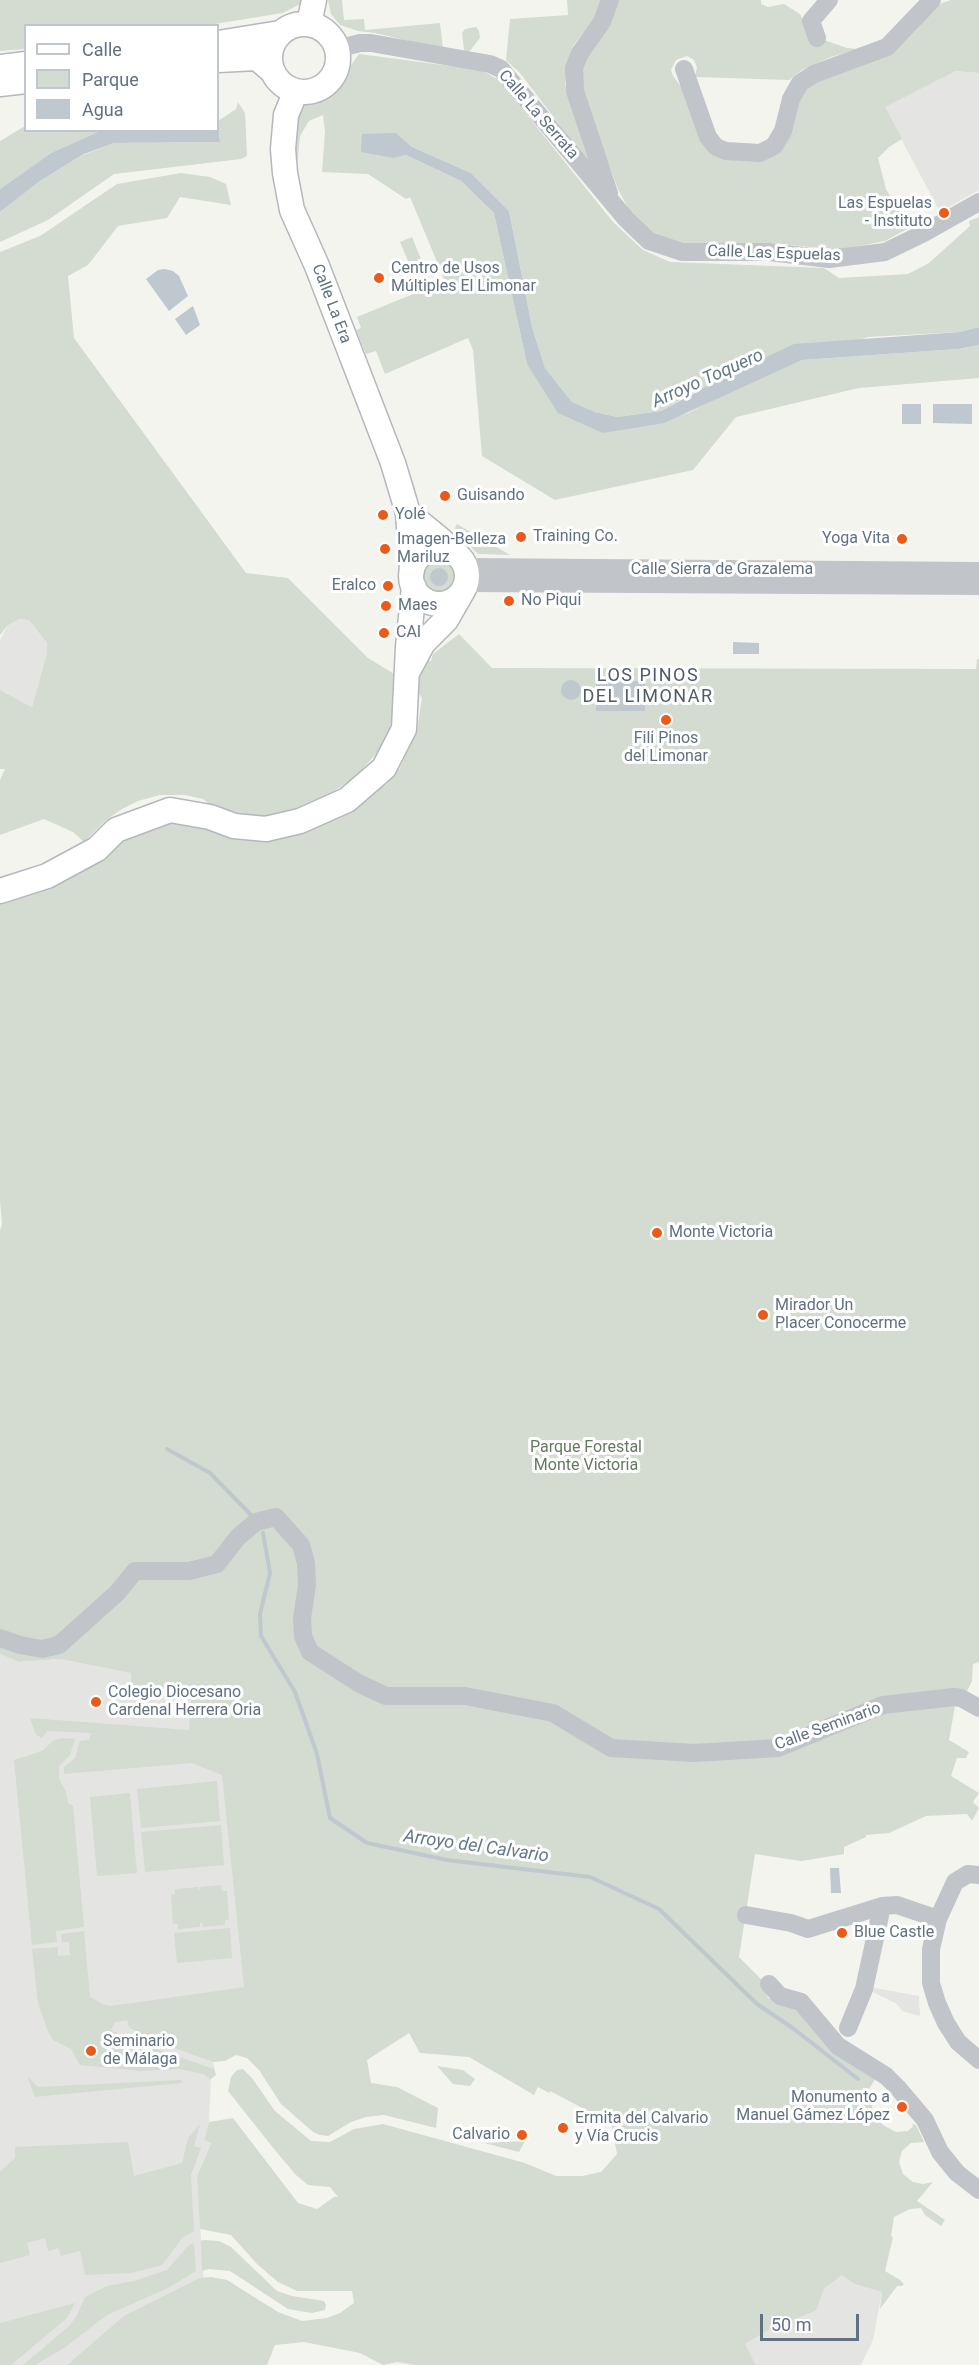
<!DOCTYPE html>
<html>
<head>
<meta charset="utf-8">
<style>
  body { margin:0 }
  #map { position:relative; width:979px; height:2365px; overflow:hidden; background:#f4f4ef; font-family:Roboto,sans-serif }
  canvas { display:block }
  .legend { position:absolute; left:24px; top:24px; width:195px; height:108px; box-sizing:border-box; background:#fff; border:2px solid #c0c6cd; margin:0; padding:8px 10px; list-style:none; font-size:18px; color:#617182 }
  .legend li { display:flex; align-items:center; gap:12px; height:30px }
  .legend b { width:30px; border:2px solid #c0c6cd }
  .scale { position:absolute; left:760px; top:2314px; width:99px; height:27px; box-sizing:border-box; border:3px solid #617182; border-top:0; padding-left:8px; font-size:18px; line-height:21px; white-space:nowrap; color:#617182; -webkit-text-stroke:4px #fff; paint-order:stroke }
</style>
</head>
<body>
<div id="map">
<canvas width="979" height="2365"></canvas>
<ul class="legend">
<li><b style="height:8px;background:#fff"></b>Calle</li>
<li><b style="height:16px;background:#d4dbd0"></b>Parque</li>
<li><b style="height:16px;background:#bfc8ce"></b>Agua</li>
</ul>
<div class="scale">50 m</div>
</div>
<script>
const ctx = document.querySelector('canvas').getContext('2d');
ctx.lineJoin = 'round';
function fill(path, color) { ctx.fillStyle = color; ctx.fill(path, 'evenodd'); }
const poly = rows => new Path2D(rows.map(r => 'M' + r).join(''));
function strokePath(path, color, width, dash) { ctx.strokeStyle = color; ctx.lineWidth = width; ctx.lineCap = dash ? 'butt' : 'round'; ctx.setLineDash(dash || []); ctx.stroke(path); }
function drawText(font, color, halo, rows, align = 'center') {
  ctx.font = font + ' Roboto,sans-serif'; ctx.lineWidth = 6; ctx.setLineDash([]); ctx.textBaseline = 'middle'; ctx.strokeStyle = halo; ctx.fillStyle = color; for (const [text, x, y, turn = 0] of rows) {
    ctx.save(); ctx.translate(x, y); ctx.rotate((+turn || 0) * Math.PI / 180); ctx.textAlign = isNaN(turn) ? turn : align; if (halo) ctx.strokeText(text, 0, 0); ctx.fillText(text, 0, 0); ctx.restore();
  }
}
fill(poly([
  [956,71,979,73,979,190,940,212,884,107],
  [19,619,29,620,47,643,47,653,32,707,0,690,0,640,7,626],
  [0,1654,19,1662,60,1659,132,1673,131,1685,192,1689,220,1750,245,1987,126,2004,151,2040,213,2062,216,2075,211,2079,209,2122,204,2140,211,2142,197,2176,204,2284,85,2351,67,2365,0,2365],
  [870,1987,919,1996,920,2016,902,2011,897,2004,869,1990],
  [842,2275,854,2284,882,2292,873,2340,861,2365,756,2365,745,2344,772,2328,816,2311,824,2289]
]), '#e4e5e3');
fill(poly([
  [0,0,302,0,302,3,283,13,208,25,26,26,25,49,0,51],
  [328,0,342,0,344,20,364,19,365,30,440,23,443,49,375,33,358,31,340,25,331,14],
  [567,0,602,0,598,14,573,46,567,65,565,85,591,166,520,73,506,60,510,19,568,15],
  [618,0,761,0,761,4,768,7,784,4,800,14,810,35,847,48,857,49,831,57,802,70,789,80,695,77,697,67,694,60,687,56,676,60,671,70,673,76,683,89,698,133,762,160,804,89,942,3,951,0,979,0,979,73,956,71,885,107,902,139,889,147,878,158,886,189,909,228,885,241,839,250,771,243,687,245,663,240,644,227,631,214,618,189,585,101,580,76,586,55],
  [476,27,479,31,480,38,469,52,466,52,464,50,462,33,465,29],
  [359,54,481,70,499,80,613,222,643,250,670,262,824,268,839,278,908,274,929,263,970,226,969,221,979,217,979,327,960,332,868,337,694,392,661,411,617,417,595,412,572,402,545,368,532,327,509,211,471,173,412,147,396,133,394,158,406,155,461,181,494,213,527,364,603,433,688,413,737,388,802,360,958,349,979,345,979,378,859,388,736,417,693,470,555,500,482,456,473,350,468,338,385,374,376,351,366,354,356,330,361,328,357,317,445,281,410,197,406,199,368,174,322,172,325,132,323,115,309,121,300,136,296,175,296,119,301,105,331,93],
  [238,102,245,113,247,156,241,159,114,174,48,220,0,242,0,212,40,181,83,155,114,143,220,142,218,121,236,109],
  [25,126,26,130,100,131,51,153,0,189,0,141],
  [181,173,210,177,226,184,231,205,180,197,167,218,118,226,88,265,68,276,74,338,246,573,288,578,368,658,396,675,395,702,390,728,383,746,356,776,333,792,286,813,266,818,249,817,230,813,212,806,203,799,185,795,160,795,138,801,122,809,106,820,84,842,73,832,44,819,0,835,0,780,5,769,0,769,0,690,32,707,47,653,47,643,29,620,19,619,7,626,0,635,0,252,40,236,117,184],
  [412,237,423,264,411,268,400,242],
  [457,524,510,555,478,554,454,530],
  [435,558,446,560,451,563,457,574,456,585,447,594,441,596,429,594,421,585,422,568,430,560],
  [459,634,492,668,976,669,977,659,979,659,979,1662,973,1664,972,1681,965,1695,956,1700,949,1740,969,1752,966,1758,957,1758,951,1776,979,1793,973,1802,979,1808,972,1821,967,1814,926,1816,889,1833,866,1835,866,1837,844,1847,844,1854,801,1861,755,1854,739,1957,762,1980,768,1998,795,2005,877,2076,865,2096,873,2103,871,2111,883,2125,896,2132,908,2131,913,2126,912,2124,916,2125,924,2142,911,2143,902,2151,899,2162,903,2174,913,2182,923,2184,933,2182,917,2201,945,2220,941,2226,925,2215,921,2208,910,2209,894,2217,891,2236,893,2237,885,2271,900,2280,904,2284,902,2286,897,2286,880,2309,882,2292,854,2284,842,2275,824,2289,816,2311,772,2328,745,2344,756,2365,415,2365,397,2362,383,2365,360,2353,304,2342,275,2345,267,2365,67,2365,124,2316,200,2278,211,2277,227,2280,278,2312,302,2321,327,2318,340,2313,354,2303,352,2291,297,2291,278,2282,258,2265,231,2235,200,2229,197,2176,211,2143,204,2140,209,2122,233,2118,298,2203,317,2209,334,2197,338,2197,330,2187,308,2185,296,2175,274,2149,228,2091,231,2077,237,2070,243,2069,252,2078,275,2111,311,2141,330,2142,354,2129,383,2124,525,2163,556,2176,582,2176,601,2172,617,2154,611,2123,550,2091,549,2093,538,2087,534,2095,469,2057,420,2053,409,2033,367,2060,371,2083,397,2087,438,2108,436,2128,384,2115,366,2117,351,2122,328,2136,320,2135,313,2132,281,2104,259,2070,247,2058,236,2055,225,2061,213,2062,151,2040,129,2027,127,2020,115,2022,111,2030,125,2038,214,2069,216,2075,211,2079,203,2074,179,2069,140,2071,80,2065,71,2049,53,2040,47,2029,38,2003,32,1949,58,1947,58,1956,70,1955,69,1942,62,1942,61,1934,84,1931,90,1997,103,2004,110,2006,244,1987,222,1775,192,1763,64,1774,64,1767,75,1758,80,1741,89,1740,91,1733,47,1731,42,1738,36,1735,30,1718,189,1730,192,1689,131,1685,131,1673,60,1659,19,1662,0,1654,0,1231,2,1224,0,1201,0,902,64,881,140,829,174,821,260,840,296,835,346,810,387,784,400,768,417,730,422,698,418,693,420,666,424,660,431,661,433,654],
  [62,1738,75,1739,70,1755,59,1766,59,1778,66,1792,68,1803,73,1806,84,1927,56,1931,57,1942,32,1945,14,1760,42,1751,54,1740],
  [217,1781,220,1821,141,1828,137,1789],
  [130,1793,137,1873,97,1876,90,1797],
  [221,1825,224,1865,145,1872,141,1832],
  [221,1885,222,1891,227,1891,229,1920,225,1920,225,1925,203,1927,202,1922,200,1923,200,1927,178,1929,178,1924,173,1924,171,1895,175,1894,175,1889,198,1887,199,1892,200,1887],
  [230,1928,232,1958,177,1963,174,1933],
  [437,2066,463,2070,475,2079,470,2086,453,2084],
  [27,2076,38,2087,181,2080,182,2083,35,2097],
  [200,2124,194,2146,201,2148,191,2175,194,2231,183,2237,162,2265,131,2273,85,2275,80,2251,61,2256,58,2248,48,2251,45,2238,27,2243,30,2255,0,2263,0,2172,15,2158,15,2147,128,2142,134,2176,182,2163,188,2138],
  [525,2141,519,2152,484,2143],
  [204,2240,219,2241,231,2247,277,2291,292,2296,324,2301,326,2305,325,2310,312,2313,288,2309,230,2271,209,2269,202,2271,201,2241],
  [194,2243,196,2271,170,2287,107,2315,64,2348,35,2365,23,2365,68,2327,76,2317,85,2297,107,2286,134,2281,167,2270,189,2245],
  [75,2303,67,2318,11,2365,0,2365,0,2323]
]), '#d4dbd0');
fill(poly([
  [218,125,220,142,114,143,84,154,40,181,0,212,0,189,51,153,100,131,218,130],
  [396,133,412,147,471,173,509,211,532,327,545,368,572,402,595,412,617,417,661,411,734,372,794,344,960,332,979,327,979,345,958,349,802,360,664,423,603,433,558,413,527,364,494,213,461,181,406,155,394,158,361,152,362,134],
  [165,269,173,271,179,276,188,296,169,311,146,279,158,270],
  [193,306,200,325,186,335,175,319],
  [902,404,921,404,921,424,902,424],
  [933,404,972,404,972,424,933,423],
  '430 577a9 9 0 1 1 18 0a9 9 0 1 1-18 0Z',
  [733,642,759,643,759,654,733,654],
  '561 690a10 10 0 1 1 20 0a10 10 0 1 1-20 0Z',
  [596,681,645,681,645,711,596,711],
  [830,1868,839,1868,841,1893,831,1893]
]), '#bfc8ce');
strokePath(poly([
  [167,1449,210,1473,253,1517],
  [263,1533,270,1573,260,1614,261,1636,295,1692,317,1754,330,1818,367,1843,447,1860,590,1877,659,1909,757,2004,794,2029,858,2079]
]), '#bfc8ce', 4);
const major = poly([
  '270 58a34 34 0 1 1 68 0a34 34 0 1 1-68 0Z',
  [309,24,314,0],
  [218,43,280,33],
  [218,60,257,58,272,71],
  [0,67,26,64],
  [0,84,26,81],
  [296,91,286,115,283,149,285,173,292,210,317,266,393,463,408,513,412,571],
  [408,513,441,540,453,552],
  '411 576a28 28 0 1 1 56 0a28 28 0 1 1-56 0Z',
  [409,669,423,643,446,620,462,592],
  [0,891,47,876,97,849,116,830,170,810,210,817,234,826,266,829,300,821,347,800,384,768,404,729,408,647,414,587]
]);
strokePath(major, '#b4b8bc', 27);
strokePath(poly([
  [817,38,811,21,829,0],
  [337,49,360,43,371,43,490,64,501,69,626,219,649,241,682,252,769,252,829,259,885,252,924,233,979,202],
  [684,69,708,137,716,147,726,151,760,153,774,146,783,131,791,99,800,83,814,74,887,47,932,0],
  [609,193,575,91,574,68,580,53,602,22,610,0],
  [465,567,979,571],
  [466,583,979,586],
  [0,1638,20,1645,42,1649,59,1645,117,1593,135,1571,189,1571,217,1564,238,1537,256,1522,276,1517,301,1545,306,1563,307,1585,302,1618,303,1636,310,1652,360,1684,386,1696,465,1696,553,1713,611,1748,694,1753,778,1748,883,1705,954,1697,961,1698,979,1708],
  [979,1875,968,1874,955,1882,938,1919,931,1949,931,1983,937,2003,946,2023,958,2042,979,2060],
  [746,1915,791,1923,808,1929,882,1906,897,1905,938,1919],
  [769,1984,780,1996,801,2002,838,2046,886,2076,898,2088,925,2120,940,2152,957,2173,979,2190],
  [848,2028,864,1989,882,1906]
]), '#c1c4c8', 18);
strokePath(major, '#fff', 24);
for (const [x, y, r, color] of [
  [944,213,6,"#eb5a19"],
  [379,278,6,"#eb5a19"],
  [445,496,6,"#eb5a19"],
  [383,515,6,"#eb5a19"],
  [521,537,6,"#eb5a19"],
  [902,539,6,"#eb5a19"],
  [385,549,6,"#eb5a19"],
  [388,586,6,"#eb5a19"],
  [509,601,6,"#eb5a19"],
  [386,606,6,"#eb5a19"],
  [384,633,6,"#eb5a19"],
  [666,720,6,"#eb5a19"],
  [657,1233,6,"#eb5a19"],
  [763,1315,6,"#eb5a19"],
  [96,1702,6,"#eb5a19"],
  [842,1933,6,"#eb5a19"],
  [91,2051,6,"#eb5a19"],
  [902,2107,6,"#eb5a19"],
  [563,2128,6,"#eb5a19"],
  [522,2135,6,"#eb5a19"]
]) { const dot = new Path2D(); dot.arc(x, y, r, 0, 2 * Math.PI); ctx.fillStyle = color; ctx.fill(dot); strokePath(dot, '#fff', 2); }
drawText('16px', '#617182', '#fff', [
  ["Calle La Serrata",538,115,49],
  ["Calle Las Espuelas",774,254,2],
  ["Calle La Era",331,304,69],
  ["Calle Sierra de Grazalema",722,570],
  ["Calle Seminario",828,1727,-20]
]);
drawText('16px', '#617182', '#fff', [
  ["Las Espuelas",932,204,"right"],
  ["- Instituto",932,222,"right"],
  ["Centro de Usos",391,269],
  ["Múltiples El Limonar",391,287],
  ["Guisando",457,496],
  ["Yolé",395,515],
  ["Training Co.",533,537],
  ["Yoga Vita",890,539,"right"],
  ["Imagen-Belleza",397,540],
  ["Mariluz",397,558],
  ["Eralco",376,586,"right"],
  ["No Piqui",521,601],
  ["Maes",398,606],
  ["CAI",396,633],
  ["Fili Pinos",666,739,"center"],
  ["del Limonar",666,757,"center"],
  ["Monte Victoria",669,1233],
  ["Mirador Un",775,1306],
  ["Placer Conocerme",775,1324],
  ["Colegio Diocesano",108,1693],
  ["Cardenal Herrera Oria",108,1711],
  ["Blue Castle",854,1933],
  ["Seminario",103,2042],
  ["de Málaga",103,2060],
  ["Monumento a",890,2098,"right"],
  ["Manuel Gámez López",890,2116,"right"],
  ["Ermita del Calvario",575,2119],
  ["y Vía Crucis",575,2137],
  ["Calvario",510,2135,"right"]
], 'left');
drawText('16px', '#637960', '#fff', [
  ["Parque Forestal",586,1448],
  ["Monte Victoria",586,1466]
]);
drawText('italic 18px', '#627a87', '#fff', [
  ["Arroyo Toquero",708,379,-24],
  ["Arroyo del Calvario",476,1847,8]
]);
ctx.letterSpacing = '1.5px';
drawText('18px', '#505b67', '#fff', [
  ["LOS PINOS",648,676],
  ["DEL LIMONAR",648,697]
]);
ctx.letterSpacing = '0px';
</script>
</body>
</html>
